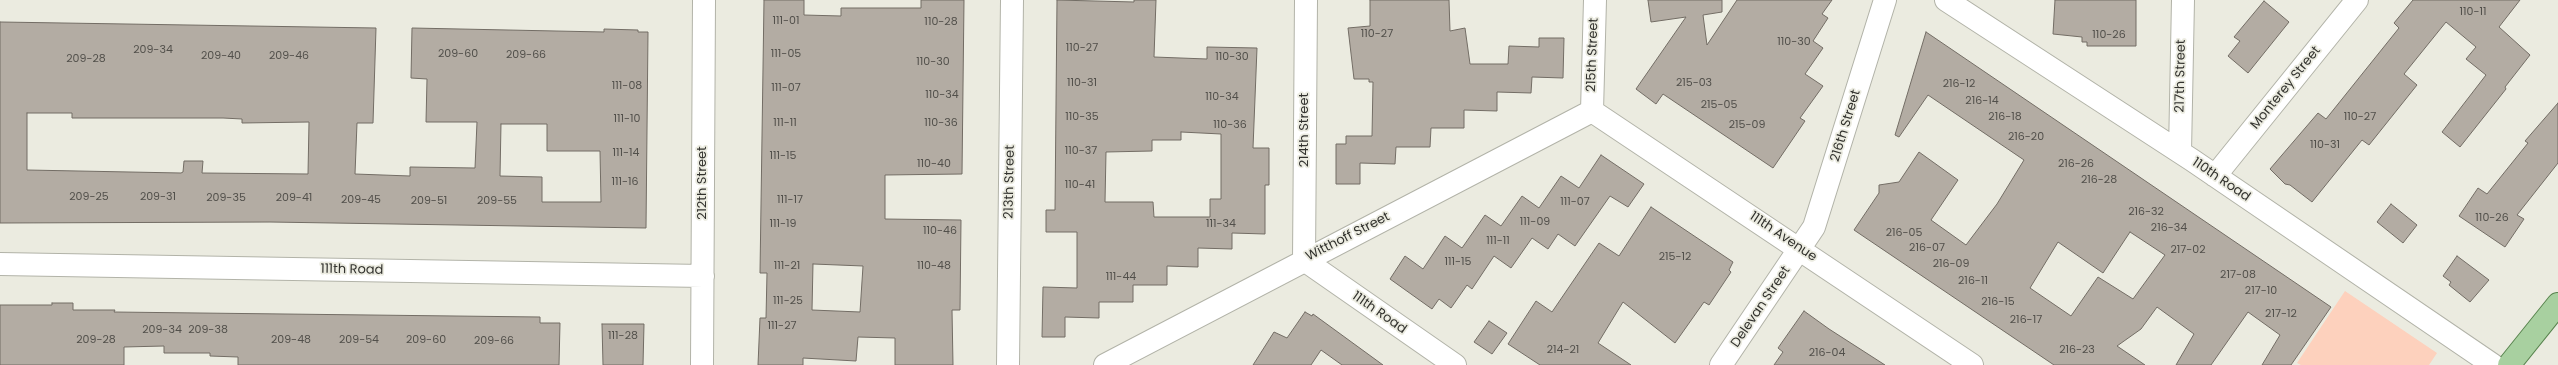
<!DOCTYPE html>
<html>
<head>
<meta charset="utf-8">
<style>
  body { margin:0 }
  canvas { display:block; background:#ebebe0 }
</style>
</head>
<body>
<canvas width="2558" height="365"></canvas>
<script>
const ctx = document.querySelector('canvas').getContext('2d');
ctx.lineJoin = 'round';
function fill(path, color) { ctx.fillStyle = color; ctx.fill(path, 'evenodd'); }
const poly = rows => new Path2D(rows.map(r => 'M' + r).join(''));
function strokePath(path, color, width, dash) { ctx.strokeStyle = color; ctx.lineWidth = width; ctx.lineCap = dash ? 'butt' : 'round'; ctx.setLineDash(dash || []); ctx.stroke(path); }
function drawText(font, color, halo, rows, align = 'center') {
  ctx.font = font + ' Poppins,sans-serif'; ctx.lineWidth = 3.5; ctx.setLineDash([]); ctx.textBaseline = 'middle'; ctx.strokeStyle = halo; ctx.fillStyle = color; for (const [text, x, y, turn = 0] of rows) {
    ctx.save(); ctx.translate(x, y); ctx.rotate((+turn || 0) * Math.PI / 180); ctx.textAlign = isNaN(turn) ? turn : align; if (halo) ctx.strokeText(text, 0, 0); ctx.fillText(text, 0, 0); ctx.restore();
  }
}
fill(poly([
  [2345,291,2437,353,2429,365,2301,365,2297,363]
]), '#fdd1bd');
const building = poly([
  [764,0,804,0,804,15,841,16,841,8,921,8,921,0,964,0,962,174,885,175,885,219,961,220,960,310,952,310,953,365,895,365,895,338,858,337,856,361,803,358,803,365,758,365,760,318,766,318,767,273,760,273,764,0],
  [813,264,863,266,860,312,812,310,813,264],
  [1057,0,1134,2,1134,0,1156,0,1154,57,1207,59,1207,47,1257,48,1253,148,1269,148,1269,185,1265,185,1265,234,1232,233,1232,249,1198,248,1198,267,1167,266,1167,285,1133,285,1133,302,1099,302,1099,318,1065,317,1065,337,1042,337,1043,287,1077,288,1077,232,1046,232,1046,210,1055,210,1057,0],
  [1181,132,1221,134,1221,199,1210,199,1210,217,1154,217,1153,202,1105,202,1106,152,1152,151,1152,140,1181,140,1181,132],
  [1370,0,1449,0,1450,31,1465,28,1470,64,1508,64,1509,46,1539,47,1539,38,1564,38,1563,78,1532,77,1531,93,1497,92,1497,111,1464,110,1464,128,1431,128,1430,147,1396,147,1395,164,1360,163,1360,184,1336,184,1336,144,1346,144,1346,136,1372,136,1373,82,1369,82,1369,79,1354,79,1348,28,1370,26,1370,0],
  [1648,0,1722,0,1722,12,1703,15,1707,45,1737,0,1832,0,1822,14,1828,18,1813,41,1823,48,1805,74,1823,86,1800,118,1805,121,1773,168,1663,94,1656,104,1636,89,1686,17,1651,22,1648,0],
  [2055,0,2136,0,2136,46,2087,46,2087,42,2082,42,2082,37,2053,34,2055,0],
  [2413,0,2520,0,2499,27,2530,55,2505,87,2506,89,2460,147,2442,132,2486,75,2466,59,2476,47,2446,22,2404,74,2417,85,2369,145,2362,140,2312,202,2290,185,2285,184,2270,169,2318,113,2326,119,2399,28,2394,23,2413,0],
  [2264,1,2289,22,2248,73,2228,56,2240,41,2234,37,2264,1],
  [0,22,376,28,373,123,357,123,355,174,410,176,410,167,475,168,477,122,426,122,427,79,411,78,412,28,604,32,604,29,638,30,638,32,648,32,646,228,270,222,0,223,0,22],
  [27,113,72,113,72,118,223,118,242,119,242,123,309,122,308,174,202,173,203,161,184,161,183,172,181,173,27,170,27,113],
  [501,124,547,124,547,151,600,151,601,202,542,202,542,177,500,176,501,124],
  [1926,32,2331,307,2291,365,2262,365,2280,335,2248,312,2211,365,2176,365,2194,334,2157,307,2141,329,2117,346,2145,365,2054,365,1854,230,1879,193,1879,185,1899,182,1919,152,1958,180,1931,220,1966,245,1997,204,2024,160,1928,95,1899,137,1895,135,1926,32],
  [2130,232,2165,255,2133,299,2098,277,2071,316,2030,288,2058,242,2103,273,2130,232],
  [2558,103,2558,163,2517,215,2524,219,2505,247,2459,216,2478,188,2487,194,2528,143,2525,141,2558,103],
  [1601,155,1644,184,1628,207,1610,196,1575,246,1558,234,1548,249,1532,238,1511,268,1494,256,1472,289,1467,285,1451,308,1439,299,1432,309,1390,279,1405,256,1423,269,1445,236,1462,248,1485,215,1501,226,1522,196,1539,208,1561,176,1579,188,1601,155],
  [2391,204,2417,225,2403,243,2377,222,2391,204],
  [1651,207,1733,262,1729,270,1731,272,1709,305,1704,302,1675,343,1623,302,1598,343,1631,365,1540,365,1508,344,1536,301,1552,312,1599,243,1619,256,1651,207],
  [2457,256,2489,280,2470,302,2449,285,2451,282,2443,276,2457,256],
  [52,303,73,303,73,310,115,310,114,312,540,317,540,323,560,323,559,365,238,365,238,357,210,356,210,353,164,353,164,346,124,347,124,365,0,365,0,305,52,305,52,303],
  [1804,311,1829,329,1885,365,1774,365,1783,352,1778,348,1804,311],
  [1305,312,1312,316,1313,314,1383,365,1342,365,1321,350,1311,365,1253,365,1274,332,1287,338,1305,312],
  [1489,321,1507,333,1492,354,1474,342,1489,321],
  [602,324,644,324,643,365,603,365,602,324]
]);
fill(building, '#b3aca3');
strokePath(building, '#736d65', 1);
const minor = poly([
  [1306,0,1304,260,1455,365],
  [1946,0,2192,160,2493,365],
  [1592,111,1972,365],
  [1592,111,1595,0],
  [2180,152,2183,0],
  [2215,176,2357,0],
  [0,264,703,276],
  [702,365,704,0],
  [1008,365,1012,0],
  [1105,365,1592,111],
  [1721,365,1814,227,1885,0]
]);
const major = poly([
  [2509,365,2558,304]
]);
strokePath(minor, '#b2b3a8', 24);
strokePath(major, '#59844f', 24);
strokePath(minor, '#fff', 22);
strokePath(major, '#a8d0a0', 22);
drawText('11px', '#52504b', null, [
  ["110-11",2473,12],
  ["111-01",786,21],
  ["110-28",941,22],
  ["110-27",1377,34],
  ["110-26",2109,35],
  ["110-30",1794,42],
  ["110-27",1082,48],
  ["209-34",153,50],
  ["209-60",458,54],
  ["111-05",786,54],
  ["209-66",526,55],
  ["209-40",221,56],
  ["209-46",289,56],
  ["110-30",1232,57],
  ["209-28",86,59],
  ["110-30",933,62],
  ["110-31",1082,83],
  ["215-03",1694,83],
  ["216-12",1959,84],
  ["111-08",627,86],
  ["111-07",786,88],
  ["110-34",942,95],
  ["110-34",1222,97],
  ["216-14",1982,101],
  ["215-05",1719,105],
  ["110-35",1082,117],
  ["216-18",2005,117],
  ["110-27",2360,117],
  ["111-10",627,119],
  ["111-11",785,123],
  ["110-36",941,123],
  ["110-36",1230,125],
  ["215-09",1747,125],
  ["216-20",2026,137],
  ["110-31",2325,145],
  ["110-37",1081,151],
  ["111-14",626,153],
  ["111-15",783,156],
  ["110-40",934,164],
  ["216-26",2076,164],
  ["216-28",2099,180],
  ["111-16",625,182],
  ["110-41",1080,185],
  ["209-25",89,197],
  ["209-31",158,197],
  ["209-35",226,198],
  ["209-41",294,198],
  ["209-45",361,200],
  ["111-17",790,200],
  ["209-51",429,201],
  ["209-55",497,201],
  ["111-07",1575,202],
  ["216-32",2146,212],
  ["110-26",2492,218],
  ["111-09",1535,222],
  ["111-19",783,224],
  ["111-34",1221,224],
  ["216-34",2169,228],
  ["110-46",940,231],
  ["216-05",1904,233],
  ["111-11",1498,241],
  ["216-07",1927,248],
  ["217-02",2188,250],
  ["215-12",1675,257],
  ["111-15",1458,262],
  ["216-09",1951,264],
  ["111-21",787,266],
  ["110-48",934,266],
  ["217-08",2238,275],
  ["111-44",1121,277],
  ["216-11",1973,281],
  ["217-10",2261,291],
  ["111-25",788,301],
  ["216-15",1998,302],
  ["217-12",2281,314],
  ["216-17",2026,320],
  ["111-27",782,326],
  ["209-34",162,330],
  ["209-38",208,330],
  ["111-28",623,336],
  ["209-28",96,340],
  ["209-48",291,340],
  ["209-54",359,340],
  ["209-60",426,340],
  ["209-66",494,341],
  ["214-21",1563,350],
  ["216-23",2077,350],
  ["216-04",1827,353]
]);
drawText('13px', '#32322e', '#ebebe0', [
  ["215th Street",1593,55,-88],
  ["217th Street",2181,76,-89],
  ["Monterey Street",2286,88,-51],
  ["216th Street",1846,126,-73],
  ["214th Street",1305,130,-90],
  ["110th Road",2221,180,34],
  ["213th Street",1010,182,-89],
  ["212th Street",703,183,-90],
  ["Witthoff Street",1348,237,-27],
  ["111th Avenue",1783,237,34],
  ["111th Road",352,270,1],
  ["Delevan Street",1761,307,-56],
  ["111th Road",1379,313,35]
]);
</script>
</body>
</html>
